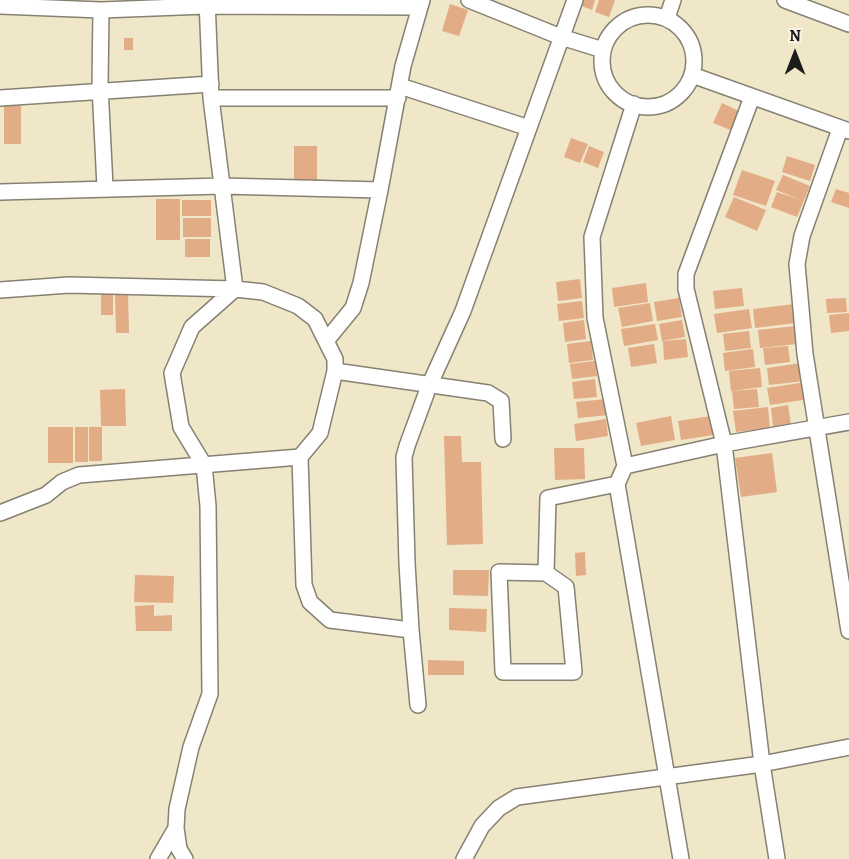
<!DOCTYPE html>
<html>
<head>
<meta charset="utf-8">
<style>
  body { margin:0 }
  #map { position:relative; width:849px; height:859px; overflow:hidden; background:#f0e6c8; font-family:Alegreya,serif }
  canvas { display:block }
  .north { position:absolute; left:765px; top:24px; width:60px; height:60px; -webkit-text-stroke:4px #fcf5e5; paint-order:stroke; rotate:0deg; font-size:16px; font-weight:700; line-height:24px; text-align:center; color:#1c1c1c }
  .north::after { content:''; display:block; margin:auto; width:21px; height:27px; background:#1c1c1c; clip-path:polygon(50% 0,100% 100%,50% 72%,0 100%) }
</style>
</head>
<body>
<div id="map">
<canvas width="849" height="859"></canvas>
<div class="north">N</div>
</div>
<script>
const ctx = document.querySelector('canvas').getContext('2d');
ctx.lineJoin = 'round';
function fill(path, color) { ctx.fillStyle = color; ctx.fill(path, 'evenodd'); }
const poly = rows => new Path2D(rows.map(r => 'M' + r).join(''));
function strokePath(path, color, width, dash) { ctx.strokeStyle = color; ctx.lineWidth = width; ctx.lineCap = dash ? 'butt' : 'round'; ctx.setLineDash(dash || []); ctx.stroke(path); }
fill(poly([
  [578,0,595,0,592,10,576,4],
  [599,0,615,0,609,17,595,12],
  [450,4,468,10,459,36,442,31],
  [124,38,133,38,133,50,124,50],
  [722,103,741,112,733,131,713,123],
  [4,106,21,106,21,144,4,144],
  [571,138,588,144,580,163,564,157],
  [294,146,317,146,317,181,294,181],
  [589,146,604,152,598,168,583,162],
  [787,156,815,165,810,181,782,172],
  [742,170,775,181,766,206,733,195],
  [783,175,810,186,797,217,771,207,777,192,801,200,776,190],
  [836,189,849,193,849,208,831,202],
  [734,197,766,210,757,231,725,217],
  [156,199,180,199,180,240,156,240],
  [182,200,211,200,211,216,182,216],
  [183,218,211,218,211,237,183,237],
  [185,239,210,239,210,257,185,257],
  [580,279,582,298,558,301,556,282],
  [646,283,648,302,614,307,612,288],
  [742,288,744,306,715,309,713,291],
  [101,292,113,292,113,315,101,315],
  [115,293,128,293,129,333,116,333],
  [679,298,682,317,657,321,654,302],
  [846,298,847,312,827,313,826,299],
  [582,301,584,318,559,321,557,304],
  [650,303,653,321,622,327,618,308],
  [795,304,796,323,755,328,753,309],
  [749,309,752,328,717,333,714,314],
  [849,313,849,331,831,333,829,315],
  [584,320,586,339,565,342,563,323],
  [682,320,685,337,662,341,659,324],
  [655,324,658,340,624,346,621,329],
  [796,326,797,344,760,348,758,330],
  [749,331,751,348,725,351,723,334],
  [686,339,688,357,664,360,663,341],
  [591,341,593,360,569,363,567,344],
  [654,344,657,363,631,367,628,348],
  [788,346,790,362,765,365,763,348],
  [753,349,755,367,725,371,723,353],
  [595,361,597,376,572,379,570,364],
  [801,363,804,381,769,385,767,368],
  [760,368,762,387,731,391,729,371],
  [595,379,597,397,574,399,572,382],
  [806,382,809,399,770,405,767,388],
  [125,389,126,426,101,426,100,390],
  [757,389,759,407,734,409,732,391],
  [607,399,609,415,578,418,576,402],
  [788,405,791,425,773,427,771,408],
  [768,407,770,428,736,432,733,411],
  [671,416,675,440,641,446,636,423],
  [711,416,713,435,681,440,678,421],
  [606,419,608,436,576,441,574,424],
  [48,427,73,427,73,463,48,463],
  [75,427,88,427,88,462,75,462],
  [89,427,102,427,102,461,89,461],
  [444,436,461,436,462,462,481,462,483,544,447,545],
  [554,448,584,448,585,479,555,480],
  [772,453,777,492,741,497,735,458],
  [585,552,586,575,576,576,575,553],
  [453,570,489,570,488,596,453,595],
  [135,575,174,576,173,603,134,602],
  [154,605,154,616,172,615,172,631,136,631,135,606],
  [449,608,487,609,486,632,449,630],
  [428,660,464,661,464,675,428,675]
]), '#e2ac86');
const minor = poly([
  [207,0,211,98,235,289,263,292,298,306,315,319,335,359,335,371,320,433,300,457,304,585,310,602,330,620,411,630,418,705],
  [469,0,561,37,603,50],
  [785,0,849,24],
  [0,6,101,10,206,6,420,7],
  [101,10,100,86,105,187],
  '602 61a46 46 0 1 1 92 0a46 46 0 1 1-92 0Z',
  [667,18,673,0],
  [692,75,849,131],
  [400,86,529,128],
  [752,97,686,274,686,289,724,444,762,764,777,859],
  [0,98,211,84],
  [211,98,398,98],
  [634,104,592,237,595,318,625,466,617,484,681,859],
  [840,129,802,236,797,264,805,354,849,631],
  [0,192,222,186,380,190,403,66,422,0],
  [0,290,69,285,235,289],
  [326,341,353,308,361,283,380,190],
  [335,371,488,393,501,401,503,439],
  [625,466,724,444,849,422],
  [0,513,46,495,62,482,79,475,300,457],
  [546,573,499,572,503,672,574,672,566,587,546,573,548,498,617,484],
  [411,630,407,563,404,457,407,446,429,386,463,311,575,0],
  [158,859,176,828],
  [185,859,179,849,176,828,177,809,191,747,210,694,208,506,204,465,181,427,172,373,192,327,235,289],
  [464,859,482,826,499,808,517,797,762,764,849,747]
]);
strokePath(minor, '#868172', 18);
strokePath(minor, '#fff', 15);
</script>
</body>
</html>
